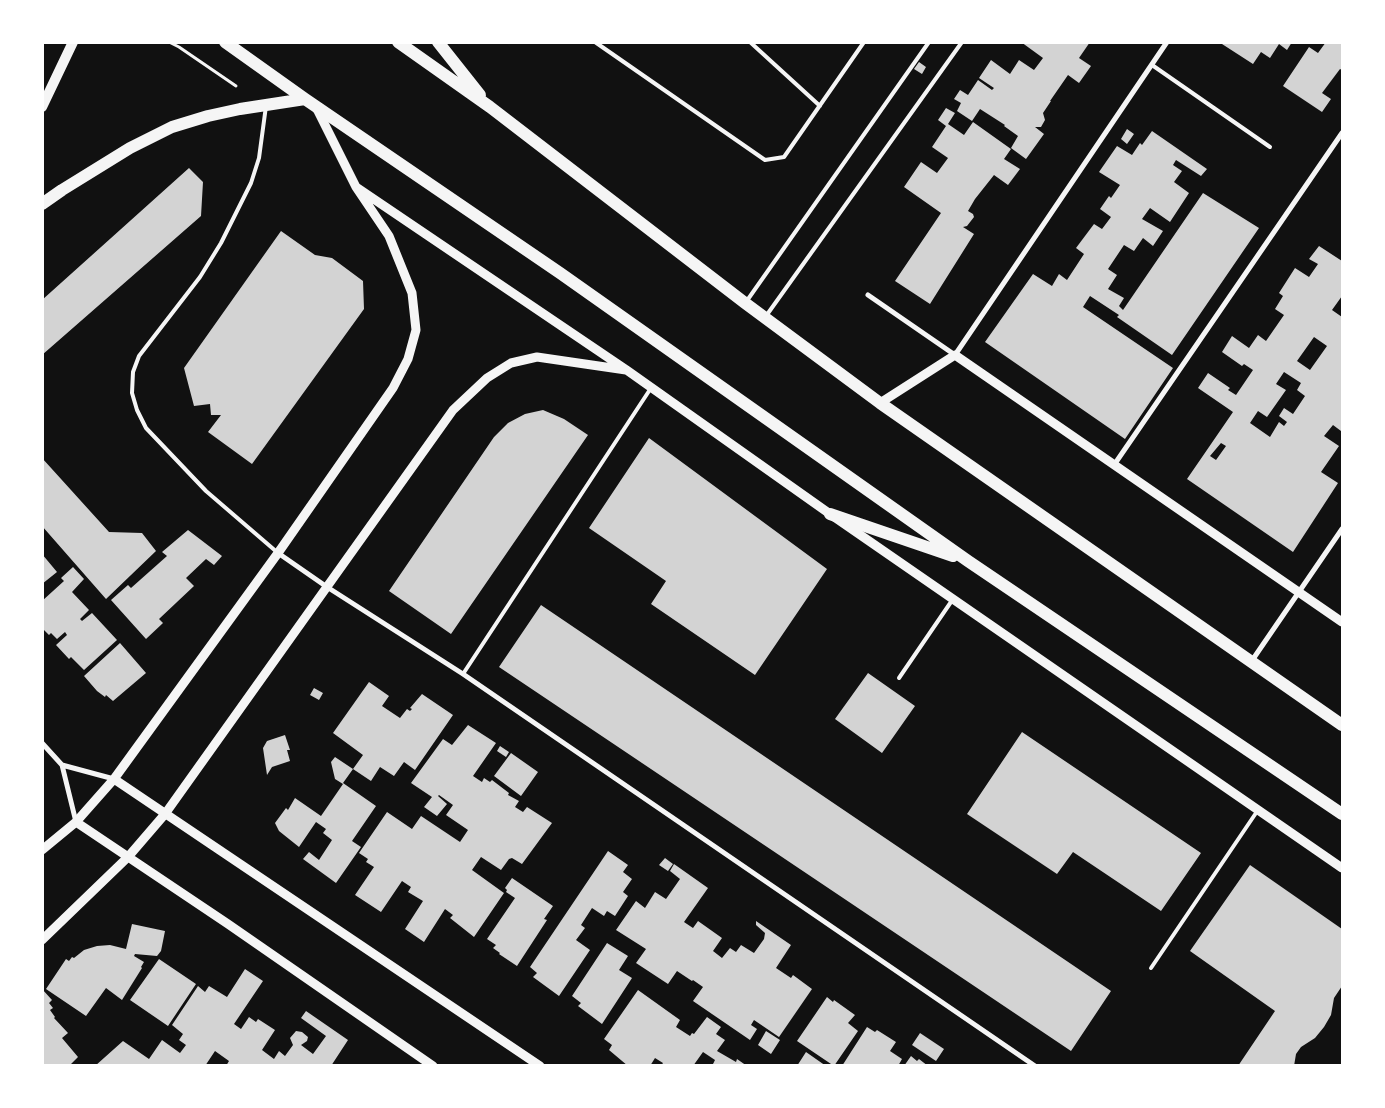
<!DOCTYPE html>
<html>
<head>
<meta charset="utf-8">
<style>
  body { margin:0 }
  #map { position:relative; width:1385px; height:1108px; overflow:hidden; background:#111; font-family:Rubik,sans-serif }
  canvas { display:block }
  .frame { position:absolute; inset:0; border:44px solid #fff; pointer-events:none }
</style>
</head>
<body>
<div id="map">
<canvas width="1385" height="1108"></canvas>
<div class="frame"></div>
</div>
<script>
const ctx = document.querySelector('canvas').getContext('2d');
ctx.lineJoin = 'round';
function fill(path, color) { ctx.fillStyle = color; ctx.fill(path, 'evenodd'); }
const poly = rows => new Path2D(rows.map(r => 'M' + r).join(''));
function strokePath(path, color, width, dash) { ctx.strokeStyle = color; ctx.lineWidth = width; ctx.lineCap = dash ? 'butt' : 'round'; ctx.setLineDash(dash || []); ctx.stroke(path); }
fill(poly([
  [1021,42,1090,42,1079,58,1091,66,1079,83,1068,75,1050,101,1051,101,1043,113,1045,120,1041,127,1035,127,1044,134,1026,159,1011,148,1018,136,1004,126,1005,125,980,109,972,121,957,111,961,103,954,99,960,90,968,95,978,80,992,90,994,88,979,78,991,60,1010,74,1019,60,1034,70,1043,58],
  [1223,42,1292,42,1287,50,1279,44,1270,58,1261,52,1253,64,1222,44],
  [1326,42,1342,42,1342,70,1340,69,1322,93,1331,99,1322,112,1283,86,1309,47,1318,53],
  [919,62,926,67,922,74,914,69],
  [946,108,955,113,948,124,964,135,973,122,1011,149,1004,159,1020,169,1008,185,994,175,975,199,968,211,973,214,974,217,967,226,963,227,974,234,930,304,895,281,941,213,904,187,921,162,937,173,948,158,932,147,946,126,938,120],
  [1127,129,1134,134,1127,144,1121,139],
  [1152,131,1207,169,1201,176,1176,160,1173,165,1182,171,1174,182,1189,193,1170,222,1150,208,1142,219,1163,231,1153,246,1143,238,1134,251,1124,245,1108,269,1117,275,1108,289,1124,298,1119,306,1123,310,1203,193,1259,228,1172,355,1117,317,1119,315,1090,296,1083,307,1173,368,1125,439,985,342,1033,274,1052,286,1059,274,1067,280,1084,254,1076,248,1094,224,1102,229,1111,217,1100,209,1109,196,1111,198,1120,185,1099,172,1117,146,1132,155,1140,143,1142,145],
  [189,168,203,182,201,216,42,355,42,300],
  [281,231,315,255,332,258,363,281,364,309,252,464,208,432,221,415,211,415,210,404,194,406,184,368],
  [1319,246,1342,261,1342,296,1332,310,1342,317,1342,428,1341,431,1333,425,1324,436,1339,446,1321,472,1338,483,1293,552,1187,479,1233,412,1198,388,1208,373,1230,388,1228,390,1236,395,1253,370,1244,364,1242,366,1222,352,1232,336,1249,348,1258,335,1266,341,1284,315,1275,309,1283,296,1279,293,1295,268,1309,277,1318,264,1309,259],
  [1314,337,1327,346,1310,370,1297,361],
  [1284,372,1301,383,1297,390,1305,396,1293,414,1284,408,1279,416,1287,422,1284,426,1279,422,1270,437,1250,423,1258,411,1267,417,1286,390,1276,384],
  [1221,443,1226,446,1216,460,1210,456],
  [543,410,564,419,588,435,451,634,389,591,494,437,508,423,525,414],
  [649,438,827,569,755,675,651,604,666,581,589,528],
  [42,458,109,532,142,533,156,551,106,599,42,526],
  [188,530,222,556,214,565,206,559,186,578,194,586,159,619,163,623,146,639,111,600,128,585,131,588,167,556,162,552],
  [42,554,57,572,42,584],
  [73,567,84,579,72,592,89,610,80,619,82,621,92,613,117,640,84,670,71,657,69,659,56,645,67,635,65,632,57,639,51,633,49,635,42,628,42,601,64,581,61,578],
  [541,605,1111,991,1071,1051,499,667],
  [120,643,146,673,113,701,106,695,105,697,97,691,84,676],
  [868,673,915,706,882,753,835,719],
  [369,682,389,696,382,706,400,718,407,709,410,711,412,709,410,708,422,694,453,715,415,770,404,762,394,776,380,767,371,781,353,769,343,783,376,806,352,841,361,847,336,883,303,859,309,852,319,860,332,840,323,833,326,829,316,822,299,847,279,831,275,823,286,808,288,810,295,798,321,816,343,784,335,779,331,762,335,757,353,769,363,755,333,733],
  [314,688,323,693,319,700,310,695],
  [468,725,496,743,473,776,482,782,484,778,490,782,492,780,509,793,508,795,519,801,515,807,523,812,527,807,552,823,522,864,512,858,509,859,501,870,481,857,472,870,504,893,474,937,450,918,453,915,445,909,424,942,405,929,423,901,408,892,411,887,402,881,381,912,355,895,374,867,366,862,368,859,359,853,387,812,412,829,421,816,460,842,468,830,446,815,453,805,439,795,438,796,447,804,437,816,424,807,432,797,411,783,443,739,452,745],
  [1022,732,1201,853,1161,911,1073,852,1057,874,967,814],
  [285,735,290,750,287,750,290,761,272,767,267,775,263,748,267,741],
  [500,746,509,752,506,757,497,751],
  [511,753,538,772,521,796,494,776],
  [608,851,628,865,623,872,632,879,623,892,628,896,615,916,607,911,604,916,592,908,581,925,585,928,576,940,590,950,559,996,533,977,537,973,530,967],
  [665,858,673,864,668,871,659,865],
  [674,864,708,888,684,922,693,928,698,921,722,938,713,951,722,958,730,948,736,952,741,945,754,953,764,939,765,933,756,925,756,921,791,945,776,968,791,978,793,975,812,989,779,1037,754,1020,751,1025,757,1029,750,1040,693,1001,703,987,693,980,692,981,677,971,668,984,636,963,646,949,616,930,636,901,645,908,655,892,666,899,680,879,670,871],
  [1250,865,1342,929,1342,986,1334,998,1331,1015,1324,1027,1315,1038,1301,1047,1296,1054,1294,1066,1238,1066,1275,1011,1190,951],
  [512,878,553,906,544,919,547,920,517,966,499,954,500,953,493,948,496,945,487,939,515,898,506,892,507,890,505,888],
  [132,924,165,931,161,951,157,956,135,954,134,956,144,962,141,967,142,968,122,1000,106,988,86,1016,46,989,66,959,69,961,72,957,74,958,84,950,97,946,110,945,126,949],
  [607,943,628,956,619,970,632,978,602,1024,578,1006,581,1003,572,996],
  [159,959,196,984,168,1026,130,1000],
  [245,969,263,981,234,1024,241,1029,249,1017,256,1022,258,1019,275,1030,262,1050,274,1059,279,1051,285,1056,293,1045,290,1038,296,1031,302,1032,308,1037,307,1041,301,1045,313,1054,326,1036,301,1018,306,1011,348,1040,331,1066,226,1066,229,1061,215,1051,205,1066,95,1066,123,1041,149,1059,162,1040,180,1053,186,1045,179,1040,183,1034,172,1025,198,986,205,992,209,986,227,997],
  [42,989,52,1000,49,1003,53,1008,50,1010,55,1017,54,1018,68,1033,62,1038,78,1057,69,1066,42,1066],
  [638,990,680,1020,676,1027,690,1036,692,1033,694,1034,707,1017,721,1027,716,1034,725,1040,717,1051,736,1062,737,1059,747,1066,712,1066,715,1060,703,1052,693,1066,661,1066,663,1063,655,1058,650,1066,628,1066,609,1050,612,1045,604,1039],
  [827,997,833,1002,834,1000,855,1015,848,1023,858,1031,834,1066,797,1041],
  [867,1027,875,1032,877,1030,896,1042,890,1051,902,1059,898,1066,842,1066],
  [766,1031,780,1040,771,1054,758,1045],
  [920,1033,944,1049,936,1061,912,1045],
  [806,1052,826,1066,797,1066],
  [911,1056,917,1061,919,1059,928,1066,904,1066]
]), '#d3d3d3');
strokePath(poly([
  [169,42,179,47,236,86]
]), '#f5f5f5', 3);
strokePath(poly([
  [595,42,765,160,784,157,864,42],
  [750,42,820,106],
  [1152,65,1270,147],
  [266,106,259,158,251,183,221,243,200,277,139,356,133,372,132,393,137,410,146,428,206,491,278,553],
  [746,302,929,42],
  [766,316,962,42],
  [463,674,651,388],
  [899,678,953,599],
  [1151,968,1258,810]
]), '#f5f5f5', 4);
strokePath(poly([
  [868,295,955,355,1167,42],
  [1114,465,1342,133],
  [278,553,327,587,463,674,1035,1066],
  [1251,662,1342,529],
  [42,743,62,765,76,822],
  [62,765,114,779]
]), '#f5f5f5', 5);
strokePath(poly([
  [356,187,628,371,830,514,1342,868],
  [880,403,955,355,1342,622],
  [114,779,540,1066],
  [76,822,228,924,433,1066],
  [42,850,76,822,114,779,278,553,393,388,408,359,416,330,412,293,389,236,356,187,317,109],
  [42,940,128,857,165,814,453,410,487,378,511,363,537,357,626,370]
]), '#f5f5f5', 9);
strokePath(poly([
  [42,107,73,42]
]), '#f5f5f5', 10);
strokePath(poly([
  [225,42,305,99,560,273,968,561,1342,814],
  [398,42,490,107,745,303,880,403,1342,725],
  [438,42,480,95],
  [42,204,62,190,130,148,172,127,208,116,240,109,305,99],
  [830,514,953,556]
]), '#f5f5f5', 12);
</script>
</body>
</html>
